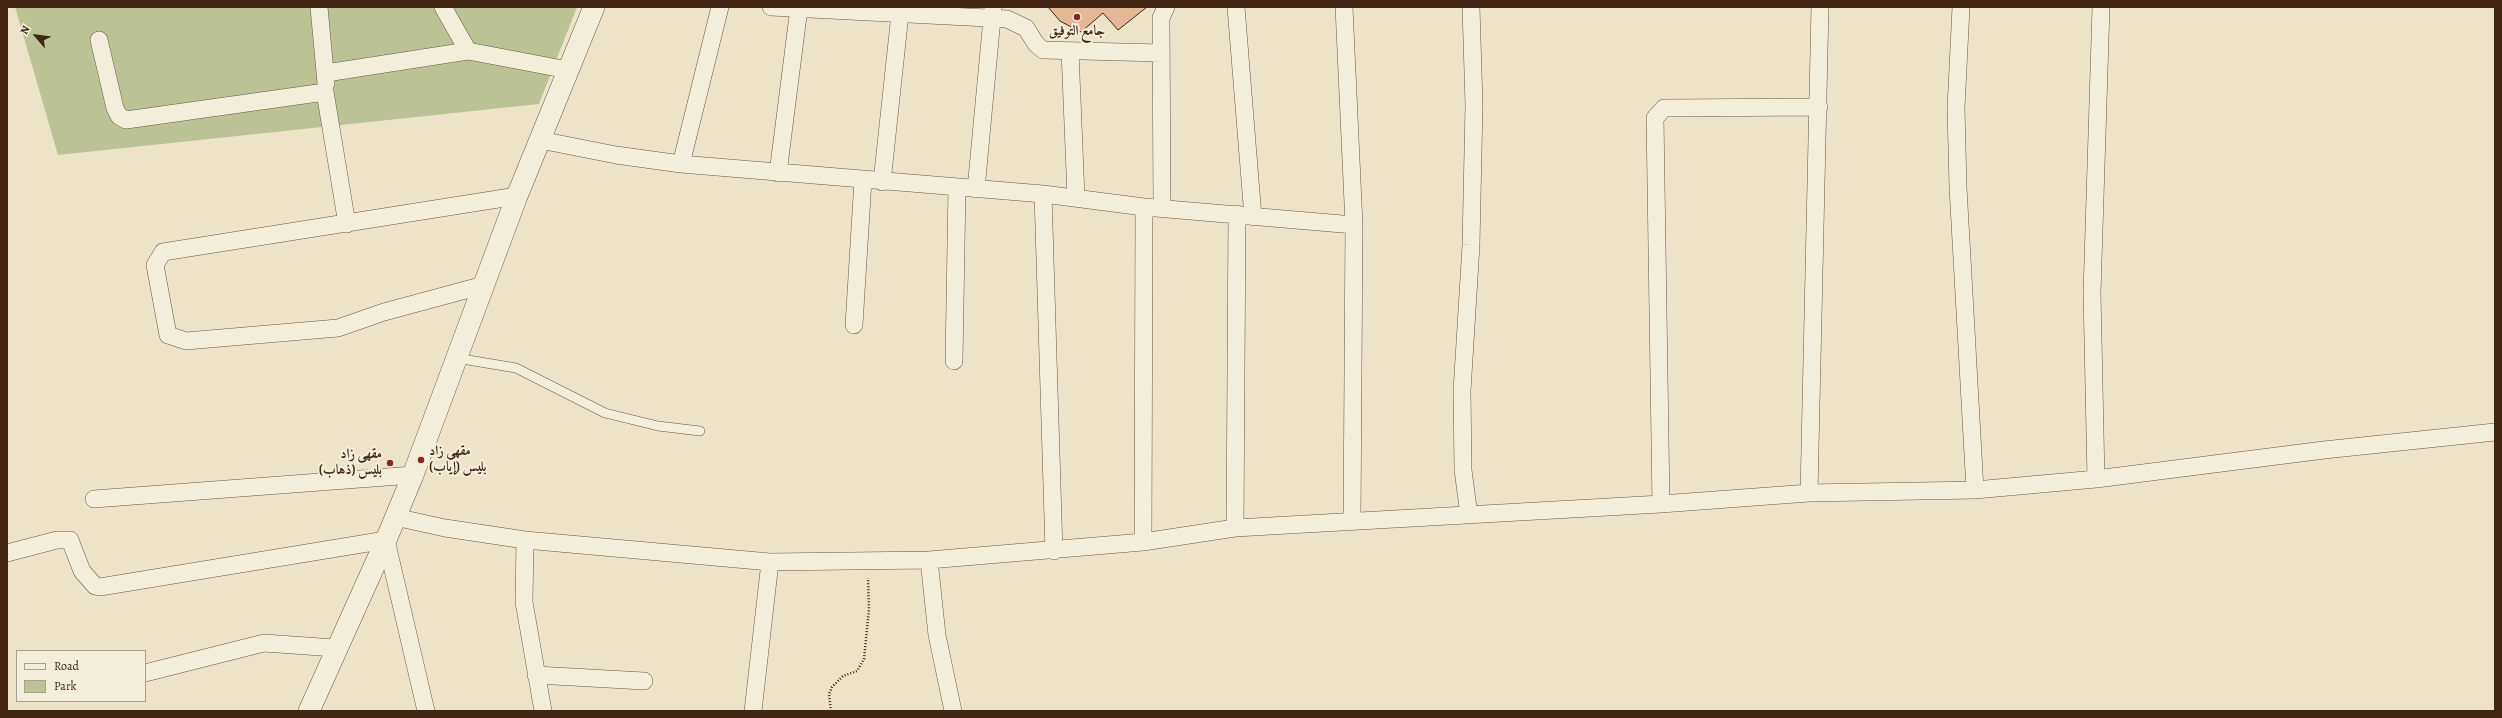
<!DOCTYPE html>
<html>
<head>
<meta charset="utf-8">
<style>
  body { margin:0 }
  #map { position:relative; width:2502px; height:718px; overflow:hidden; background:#ede3c9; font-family:Alegreya,serif }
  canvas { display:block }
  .frame { position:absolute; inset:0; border:8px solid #412616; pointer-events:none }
  .legend { position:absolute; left:16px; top:650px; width:130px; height:52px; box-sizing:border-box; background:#f3eddc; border:1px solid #ac9d8d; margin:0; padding:5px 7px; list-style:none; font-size:12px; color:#412616 }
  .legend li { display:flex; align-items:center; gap:8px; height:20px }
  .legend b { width:20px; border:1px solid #ac9d8d }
  .north { position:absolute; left:16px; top:16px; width:40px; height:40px; -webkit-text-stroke:3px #f3eddc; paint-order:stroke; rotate:298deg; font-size:11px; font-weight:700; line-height:16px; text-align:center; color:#412616 }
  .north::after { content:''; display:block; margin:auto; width:14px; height:18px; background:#412616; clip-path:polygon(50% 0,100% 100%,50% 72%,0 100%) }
</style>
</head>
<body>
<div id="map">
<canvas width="2502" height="718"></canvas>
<div class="frame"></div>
<ul class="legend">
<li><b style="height:5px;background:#f3eddc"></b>Road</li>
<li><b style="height:11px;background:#bbc394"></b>Park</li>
</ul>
<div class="north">N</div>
</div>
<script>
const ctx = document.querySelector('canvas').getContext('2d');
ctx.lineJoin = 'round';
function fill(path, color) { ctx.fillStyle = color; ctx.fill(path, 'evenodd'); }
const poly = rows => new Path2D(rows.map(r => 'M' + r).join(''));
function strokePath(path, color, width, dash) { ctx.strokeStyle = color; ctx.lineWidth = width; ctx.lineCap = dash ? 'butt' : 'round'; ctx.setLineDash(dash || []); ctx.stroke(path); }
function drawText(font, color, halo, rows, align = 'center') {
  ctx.font = font + ' Alegreya,Amiri,serif'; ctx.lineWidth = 4; ctx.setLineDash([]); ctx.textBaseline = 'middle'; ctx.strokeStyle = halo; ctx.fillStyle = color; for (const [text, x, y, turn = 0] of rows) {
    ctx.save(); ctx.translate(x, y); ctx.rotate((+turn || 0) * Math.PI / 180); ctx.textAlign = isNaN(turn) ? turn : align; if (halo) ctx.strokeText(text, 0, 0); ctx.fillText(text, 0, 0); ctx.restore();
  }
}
fill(poly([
  [15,7,577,7,539,104,58,155]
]), '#bbc394');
const building = poly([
  [1048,7,1147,7,1118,30,1103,13,1081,32,1060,21,1048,7]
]);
fill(building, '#e5b795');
strokePath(building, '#412616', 1);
const service = poly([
  [456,358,516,368,605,413,658,426,700,431]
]);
const minor = poly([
  [319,7,326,83],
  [443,7,468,51],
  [771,7,1007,19,1026,28,1036,44,1043,50,1161,53],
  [1236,7,1253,217],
  [1344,7,1354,225,1352,521],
  [1961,7,1956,108,1958,187,1975,490],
  [99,40,115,108,119,116,126,120,325,92,347,224],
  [1070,51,1076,197],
  [326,73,468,51,568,70],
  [540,140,616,155,681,164,1043,194,1144,207,1354,225],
  [681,164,720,7],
  [778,173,799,8],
  [882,182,900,14],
  [976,189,993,8],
  [1043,194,1054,551],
  [1162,208,1161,18,1166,7],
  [484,285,384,312,338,328,186,341,168,335,155,265,163,252,517,196],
  [854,325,863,180],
  [954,361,957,187],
  [2096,479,2092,293,2101,7],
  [1809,493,1820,7],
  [94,499,413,475],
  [1661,504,1655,118,1664,108,1819,107],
  [1469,515,1463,470,1462,391,1471,245,1474,105,1471,7],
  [395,517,445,528,525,540,770,562,929,560,1143,542,1235,528,1661,504,1809,493,1975,490,2096,479,2324,450,2495,432],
  [1235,528,1237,214],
  [525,540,524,602,543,711],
  [1143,542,1144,207],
  [7,553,57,540,70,540,82,571,95,586,100,587,386,540,426,711],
  [929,560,937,635,953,711],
  [145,673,264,643,335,648],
  [536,675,644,681],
  [753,711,770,562]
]);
const tertiary = poly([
  [309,711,386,540,413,475,517,196,594,7]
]);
strokePath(service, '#6c5543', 10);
strokePath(minor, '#6c5543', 18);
strokePath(tertiary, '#6c5543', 22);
strokePath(poly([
  [831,711,829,694,832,687,843,676,857,671,864,659,869,609,868,578]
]), '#412616', 2.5, [1, 2]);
strokePath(service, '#f3eddc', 9);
strokePath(minor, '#f3eddc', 17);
strokePath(tertiary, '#f3eddc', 21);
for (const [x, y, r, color] of [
  [1077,17,4,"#8f2418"],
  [421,460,4,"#8f2418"],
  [390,463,4,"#8f2418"]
]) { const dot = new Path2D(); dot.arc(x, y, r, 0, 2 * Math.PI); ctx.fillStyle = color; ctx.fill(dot); strokePath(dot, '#f3eddc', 1.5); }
drawText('bold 14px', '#412616', '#f3eddc', [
  ["جامع التوفيق",1077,32],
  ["مقهى زاد",429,452,"left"],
  ["بليس (إياب)",429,468,"left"],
  ["مقهى زاد",382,455,"right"],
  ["بليس (ذهاب)",382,471,"right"]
]);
</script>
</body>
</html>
